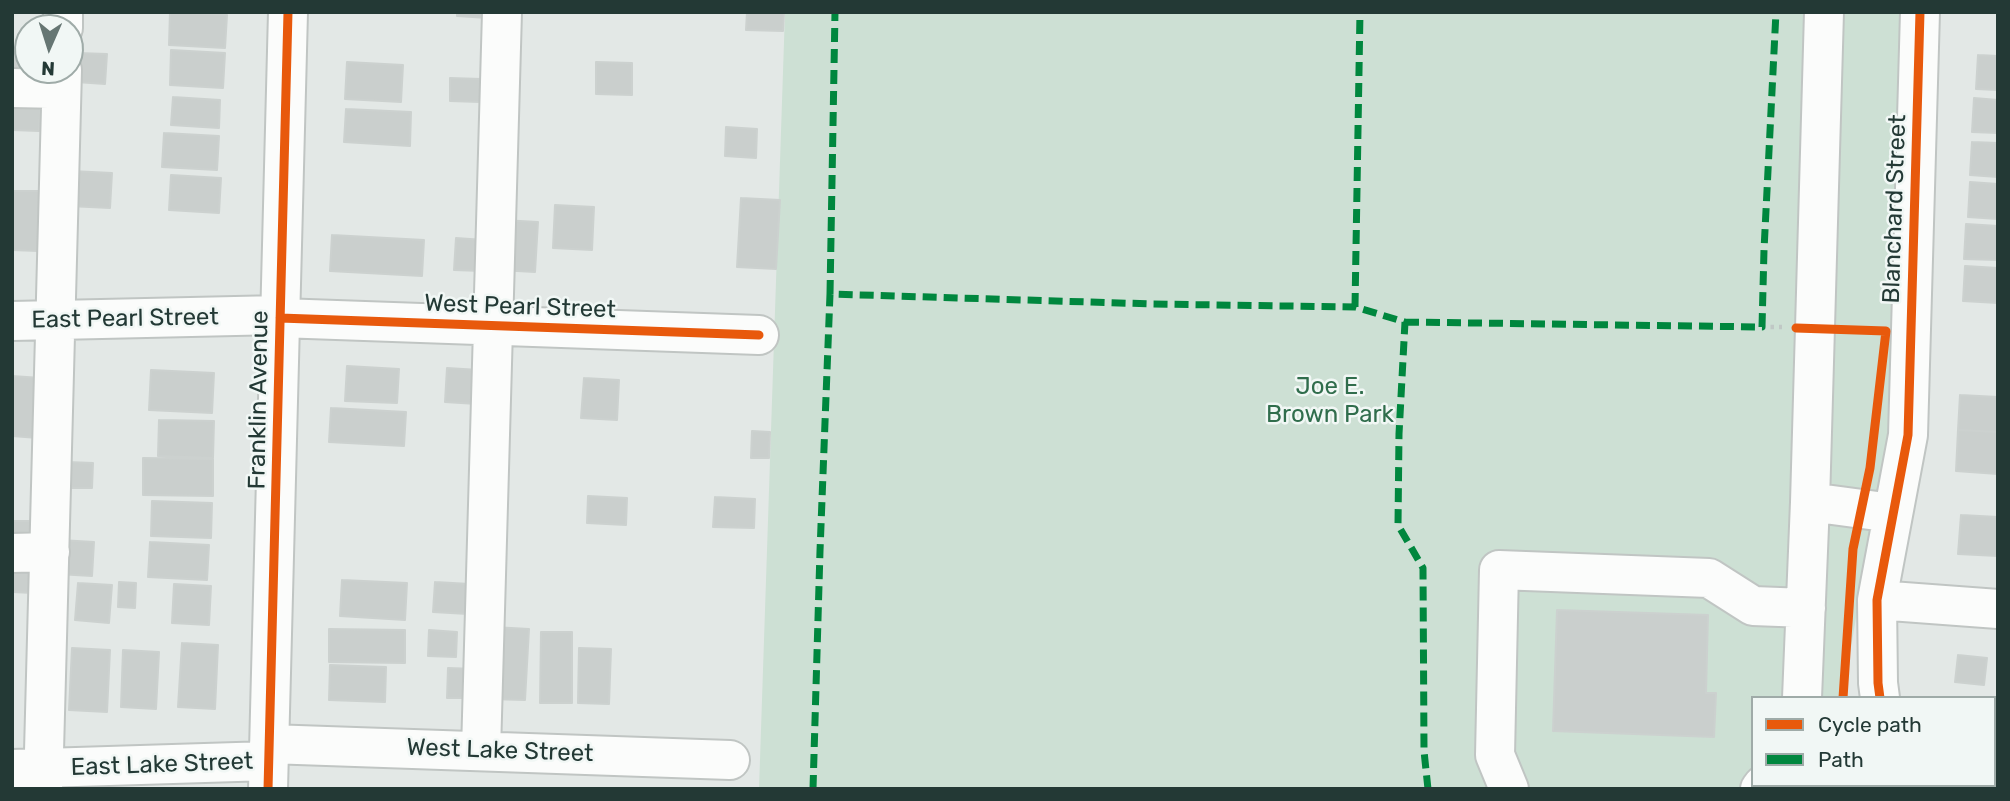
<!DOCTYPE html>
<html>
<head>
<meta charset="utf-8">
<style>
  body { margin:0 }
  #map { position:relative; width:2010px; height:801px; overflow:hidden; background:#e3e8e6; font-family:Rubik,sans-serif }
  canvas { display:block }
  .frame { position:absolute; inset:0; border:14px solid #233935; pointer-events:none }
  .legend { position:absolute; left:1751px; top:696px; width:245px; height:91px; box-sizing:border-box; background:#f1f7f5; border:2px solid #9faba8; margin:0; padding:9px 12px; list-style:none; font-size:21px; color:#233935 }
  .legend li { display:flex; align-items:center; gap:14px; height:35px }
  .legend b { width:35px; border:2px solid #9faba8 }
  .north { position:absolute; left:14px; top:14px; width:70px; height:70px; box-sizing:border-box; background:#f1f7f5; border:2px solid #9faba8; border-radius:50%; rotate:183deg; font-size:19px; font-weight:700; line-height:28px; text-align:center; color:#233935 }
  .north::after { content:''; display:block; margin:auto; width:24px; height:32px; background:#667673; clip-path:polygon(50% 0,100% 100%,50% 72%,0 100%) }
</style>
</head>
<body>
<div id="map">
<canvas width="2010" height="801"></canvas>
<div class="frame"></div>
<ul class="legend">
<li><b style="height:9px;background:#e8590c"></b>Cycle path</li>
<li><b style="height:9px;background:#00873e"></b>Path</li>
</ul>
<div class="north">N</div>
</div>
<script>
const ctx = document.querySelector('canvas').getContext('2d');
ctx.lineJoin = 'round';
function fill(path, color) { ctx.fillStyle = color; ctx.fill(path, 'evenodd'); }
const poly = rows => new Path2D(rows.map(r => 'M' + r).join(''));
function strokePath(path, color, width, dash) { ctx.strokeStyle = color; ctx.lineWidth = width; ctx.lineCap = dash ? 'butt' : 'round'; ctx.setLineDash(dash || []); ctx.stroke(path); }
function drawText(font, color, halo, rows, align = 'center') {
  ctx.font = font + ' Rubik,sans-serif'; ctx.lineWidth = 5; ctx.setLineDash([]); ctx.textBaseline = 'middle'; ctx.strokeStyle = halo; ctx.fillStyle = color; for (const [text, x, y, turn = 0] of rows) {
    ctx.save(); ctx.translate(x, y); ctx.rotate((+turn || 0) * Math.PI / 180); ctx.textAlign = isNaN(turn) ? turn : align; if (halo) ctx.strokeText(text, 0, 0); ctx.fillText(text, 0, 0); ctx.restore();
  }
}
fill(poly([
  [785,12,1901,12,1892,406,1849,659,1847,698,1753,698,1753,785,1847,785,1847,789,759,789]
]), '#cde0d4');
const building = poly([
  [170,12,227,15,225,48,169,45,170,12],
  [457,12,488,12,488,18,457,16,457,12],
  [747,12,784,12,783,31,746,30,747,12],
  [171,50,225,53,223,88,170,85,171,50],
  [12,52,28,52,28,70,12,73,12,52],
  [77,53,107,54,105,84,76,82,77,53],
  [1978,55,1998,56,1998,90,1976,89,1978,55],
  [347,62,403,65,401,102,345,99,347,62],
  [596,62,632,63,632,95,596,94,596,62],
  [450,78,481,79,480,102,450,101,450,78],
  [12,92,41,94,39,131,12,130,12,92],
  [173,97,220,100,219,128,171,125,173,97],
  [1974,98,1998,100,1998,133,1972,132,1974,98],
  [346,109,411,112,410,146,344,142,346,109],
  [726,127,757,129,756,158,725,156,726,127],
  [164,133,219,136,217,170,162,167,164,133],
  [1972,142,1998,143,1998,177,1970,175,1972,142],
  [71,171,112,173,110,208,69,206,71,171],
  [171,175,221,178,219,213,169,210,171,175],
  [1970,182,1998,184,1998,219,1968,217,1970,182],
  [12,191,40,191,38,251,12,250,12,191],
  [741,198,780,200,776,269,737,267,741,198],
  [555,205,594,207,592,250,553,248,555,205],
  [502,220,538,222,535,272,499,270,502,220],
  [1966,224,1998,226,1998,260,1964,259,1966,224],
  [332,235,424,240,422,276,330,271,332,235],
  [456,238,484,240,482,271,454,270,456,238],
  [1965,266,1998,268,1998,303,1963,301,1965,266],
  [347,366,399,369,397,403,345,401,347,366],
  [447,368,479,370,477,404,445,402,447,368],
  [151,370,214,373,212,413,149,410,151,370],
  [12,376,41,378,38,438,12,436,12,376],
  [584,378,619,380,617,420,581,418,584,378],
  [1960,395,1998,397,1998,432,1958,430,1960,395],
  [331,408,406,412,404,446,329,442,331,408],
  [159,420,214,421,213,458,158,456,159,420],
  [1958,430,1998,432,1998,474,1956,471,1958,430],
  [752,431,770,432,769,458,751,458,752,431],
  [143,458,213,459,213,496,143,495,143,458],
  [67,462,93,463,92,488,66,488,67,462],
  [588,496,627,498,626,525,587,523,588,496],
  [715,497,755,499,754,528,713,527,715,497],
  [152,501,212,503,211,538,151,536,152,501],
  [1961,515,1998,517,1998,556,1958,554,1961,515],
  [12,521,35,521,35,542,12,542,12,521],
  [60,540,94,542,92,576,58,574,60,540],
  [150,542,209,545,207,580,148,577,150,542],
  [12,562,36,564,34,593,12,592,12,562],
  [342,580,407,583,405,620,340,616,342,580],
  [119,582,136,583,135,608,118,607,119,582],
  [435,582,470,584,468,614,433,612,435,582],
  [78,583,112,585,109,623,75,620,78,583],
  [174,584,211,586,209,625,172,623,174,584],
  [1557,610,1708,615,1706,693,1716,693,1714,737,1553,731,1557,610],
  [493,627,529,629,525,700,489,699,493,627],
  [329,629,405,630,405,663,329,662,329,629],
  [429,630,457,632,456,657,428,656,429,630],
  [541,632,572,632,572,703,540,703,541,632],
  [182,643,218,645,215,709,178,707,182,643],
  [72,648,110,650,107,712,69,710,72,648],
  [579,648,611,649,609,704,578,703,579,648],
  [123,650,159,652,156,709,121,707,123,650],
  [1958,655,1987,658,1984,685,1955,682,1958,655],
  [330,665,386,667,385,702,329,700,330,665],
  [448,668,475,669,473,698,447,698,448,668],
  [1994,718,1998,718,1998,768,1994,767,1994,718]
]);
fill(building, '#cacfcd');
strokePath(building, '#ccd1cf', 2);
const minor = poly([
  [63,28,63,12],
  [12,88,61,89],
  [280,318,759,335],
  [12,321,280,315],
  [1810,502,1824,12],
  [12,553,50,552],
  [1877,600,1998,609],
  [1802,698,1810,502,1892,513],
  [1880,698,1878,683,1877,600,1908,435,1920,12],
  [269,744,730,760],
  [481,751,502,12],
  [12,769,269,761],
  [1907,785,1908,789],
  [43,789,62,70],
  [268,789,288,12],
  [1509,789,1495,755,1499,570,1709,578,1753,606,1806,608],
  [1760,789,1763,785],
  [1873,789,1874,785]
]);
strokePath(minor, '#c0c5c3', 42);
strokePath(poly([
  [1762,327,1782,327]
]), '#c0c8c5', 4.5, [3.5, 5]);
strokePath(minor, '#fbfcfb', 38);
strokePath(poly([
  [830,294,835,12],
  [1355,307,1360,12],
  [1405,322,1762,327,1764,250,1776,12],
  [813,789,820,551,830,294,1153,304,1355,307,1405,322,1399,434,1398,525,1423,568,1424,751,1428,789]
]), '#00873e', 7, [14, 7]);
strokePath(poly([
  [280,318,759,335],
  [1796,328,1886,331,1870,468,1853,549,1843,698],
  [1880,698,1878,683,1877,600,1908,435,1920,12],
  [268,789,288,12]
]), '#e8590c', 9);
drawText('24px', '#233935', '#f1f7f5', [
  ["Blanchard Street",1895,209,-88],
  ["West Pearl Street",520,307,2],
  ["East Pearl Street",125,319,-1],
  ["Franklin Avenue",259,400,-89],
  ["West Lake Street",500,751,2],
  ["East Lake Street",162,765,-2]
]);
drawText('24px', '#306d4c', '#f1f7f5', [
  ["Joe E.",1330,387],
  ["Brown Park",1330,415]
]);
</script>
</body>
</html>
